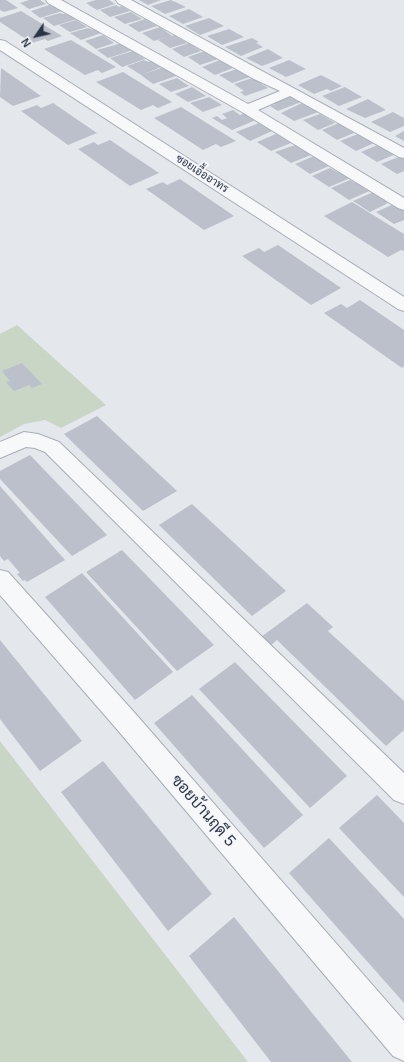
<!DOCTYPE html>
<html>
<head>
<meta charset="utf-8">
<style>
  body { margin:0 }
  #map { position:relative; width:404px; height:1062px; overflow:hidden; background:#e4e7ec; font-family:Arial,sans-serif }
  canvas { display:block }
  .north { position:absolute; left:16px; top:16px; width:40px; height:40px; -webkit-text-stroke:3px #f4f6f9; paint-order:stroke; rotate:236deg; font-size:11px; font-weight:700; line-height:16px; text-align:center; color:#2b3445 }
  .north::after { content:''; display:block; margin:auto; width:14px; height:18px; background:#2b3445; clip-path:polygon(50% 0,100% 100%,50% 72%,0 100%) }
</style>
</head>
<body>
<div id="map">
<canvas width="404" height="1062"></canvas>
<div class="north">N</div>
</div>
<script>
const ctx = document.querySelector('canvas').getContext('2d');
ctx.lineJoin = 'round';
function fill(path, color) { ctx.fillStyle = color; ctx.fill(path, 'evenodd'); }
const poly = rows => new Path2D(rows.map(r => 'M' + r).join(''));
function strokePath(path, color, width, dash) { ctx.strokeStyle = color; ctx.lineWidth = width; ctx.lineCap = dash ? 'butt' : 'round'; ctx.setLineDash(dash || []); ctx.stroke(path); }
function drawText(font, color, halo, rows, align = 'center') {
  ctx.font = font + ' Arial,Sarabun,sans-serif'; ctx.lineWidth = 4; ctx.setLineDash([]); ctx.textBaseline = 'middle'; ctx.strokeStyle = halo; ctx.fillStyle = color; for (const [text, x, y, turn = 0] of rows) {
    ctx.save(); ctx.translate(x, y); ctx.rotate((+turn || 0) * Math.PI / 180); ctx.textAlign = isNaN(turn) ? turn : align; if (halo) ctx.strokeText(text, 0, 0); ctx.fillText(text, 0, 0); ctx.restore();
  }
}
fill(poly([
  [17,325,106,405,61,428,45,420,24,424,0,437,0,334],
  [0,741,248,1062,0,1062]
]), '#c9d6c5');
fill(poly([
  [0,0,6,0,18,8,4,12,0,10],
  [29,0,40,0,46,4,29,9,20,3],
  [96,0,109,0,115,4,97,10,86,3],
  [139,0,161,0,148,5],
  [171,0,186,7,165,14,151,6],
  [52,4,62,11,40,18,31,11],
  [116,5,119,7,122,6,130,11,110,17,100,10],
  [189,9,203,17,183,24,169,16],
  [21,11,62,36,48,41,45,39,32,43,0,22,0,18],
  [131,12,142,19,125,24,114,17],
  [60,13,63,14,68,13,77,19,54,26,43,18],
  [209,18,224,26,200,35,185,26],
  [145,19,157,26,139,32,128,25],
  [76,20,87,27,70,32,59,25],
  [160,27,172,36,174,35,187,43,170,48,158,40,167,37,154,41,142,33],
  [88,28,94,30,98,28,104,32,81,40,70,33],
  [229,29,244,37,222,45,207,36],
  [103,35,114,43,96,49,85,41],
  [252,38,259,42,256,43,263,47,241,56,225,47],
  [71,40,116,67,102,73,98,70,85,75,44,49],
  [122,43,133,50,108,58,97,50],
  [189,43,201,51,184,57,172,49],
  [268,49,283,58,262,66,246,58],
  [133,51,145,59,122,67,110,58],
  [205,51,218,59,200,65,188,57],
  [144,60,148,62,153,60,164,66,141,75,127,66],
  [220,60,233,68,215,75,202,67],
  [289,60,306,69,286,77,269,68],
  [164,67,176,76,153,84,141,75],
  [1,68,41,96,13,106,0,97],
  [237,69,250,77,232,83,219,75],
  [123,72,172,102,158,108,153,105,141,110,96,82],
  [321,75,342,86,331,91,327,89,314,94,298,85],
  [177,78,189,86,171,92,159,84],
  [252,78,268,88,245,96,240,92,244,91,234,84],
  [192,87,206,96,188,102,175,94],
  [345,87,362,97,339,106,322,96],
  [287,94,301,102,278,111,270,106,276,104,270,100],
  [209,97,222,105,203,112,190,103],
  [368,99,386,110,365,118,346,109],
  [53,103,97,133,68,145,21,111,37,105,41,108],
  [302,103,306,106,309,104,321,111,294,121,281,113],
  [181,107,236,141,221,147,216,144,203,150,154,118],
  [233,110,240,115,245,113,256,120,232,130,212,118,217,116,222,120,227,118,222,114],
  [393,112,404,118,404,126,390,132,371,122],
  [320,114,335,123,318,130,303,120],
  [259,123,272,131,250,141,236,132],
  [339,123,354,133,337,140,322,130],
  [404,131,404,141,395,136],
  [276,134,291,143,271,151,257,142],
  [358,134,374,143,356,151,340,141],
  [110,140,159,173,130,186,78,149,94,142,98,145],
  [380,144,396,154,377,162,361,152],
  [295,145,311,155,291,163,275,152],
  [314,156,329,166,310,174,295,164],
  [401,156,404,157,404,171,397,174,381,164],
  [330,168,337,172,342,170,353,177,329,187,312,176],
  [180,179,234,216,204,230,146,189,163,182,167,185],
  [350,180,356,183,361,180,374,189,349,200,331,188],
  [378,190,392,199,386,202,388,203,370,212,353,201],
  [352,202,404,234,404,251,401,250,388,257,324,216],
  [396,203,404,208,404,220,394,224,376,212],
  [278,245,341,288,311,305,242,256,259,248,264,252],
  [360,300,404,330,404,366,402,368,324,313,341,304,347,308],
  [22,363,42,384,32,388,29,385,14,391,6,382,10,381,2,371],
  [97,416,177,491,143,511,64,434],
  [30,455,107,535,72,556,0,479,0,471],
  [0,486,65,560,27,582,25,580,23,581,17,574,20,573,8,559,4,561,0,556],
  [192,504,286,591,252,616,159,525],
  [122,550,214,645,177,671,86,572],
  [82,573,173,672,135,700,45,597],
  [307,603,333,627,328,631,404,701,404,730,386,746,277,640,270,646,261,637],
  [0,640,82,741,40,771,0,719],
  [235,662,347,776,310,808,199,689],
  [192,695,303,815,264,848,154,723],
  [103,761,212,894,168,931,61,792],
  [377,795,404,823,404,897,339,828],
  [329,838,404,919,404,1003,289,873],
  [234,917,352,1062,271,1062,189,956]
]), '#bbc0ca');
const minor = poly([
  [46,0,61,0,248,104,280,91,254,79,118,3,116,0,131,0,404,148,404,158,399,157,290,96,258,110,404,198,404,210,398,208,242,112,48,3,46,0],
  [0,40,5,41,404,297,404,311,398,309,0,50,0,40],
  [24,432,38,434,59,442,404,773,404,804,394,800,45,452,35,448,26,447,0,458,0,442,24,432],
  [0,570,8,572,133,711,404,1021,404,1061,393,1056,115,727,0,595,0,570]
]);
strokePath(minor, '#a9aeb7', 2);
fill(minor, '#f7f8fa');
drawText('11px', '#2b3445', '#f4f6f9', [
  ["ซอยเอื้ออาทร",202,174,33]
]);
drawText('16px', '#2b3445', '#f4f6f9', [
  ["ซอยบ้านฤดี 5",203,811,49]
]);
</script>
</body>
</html>
